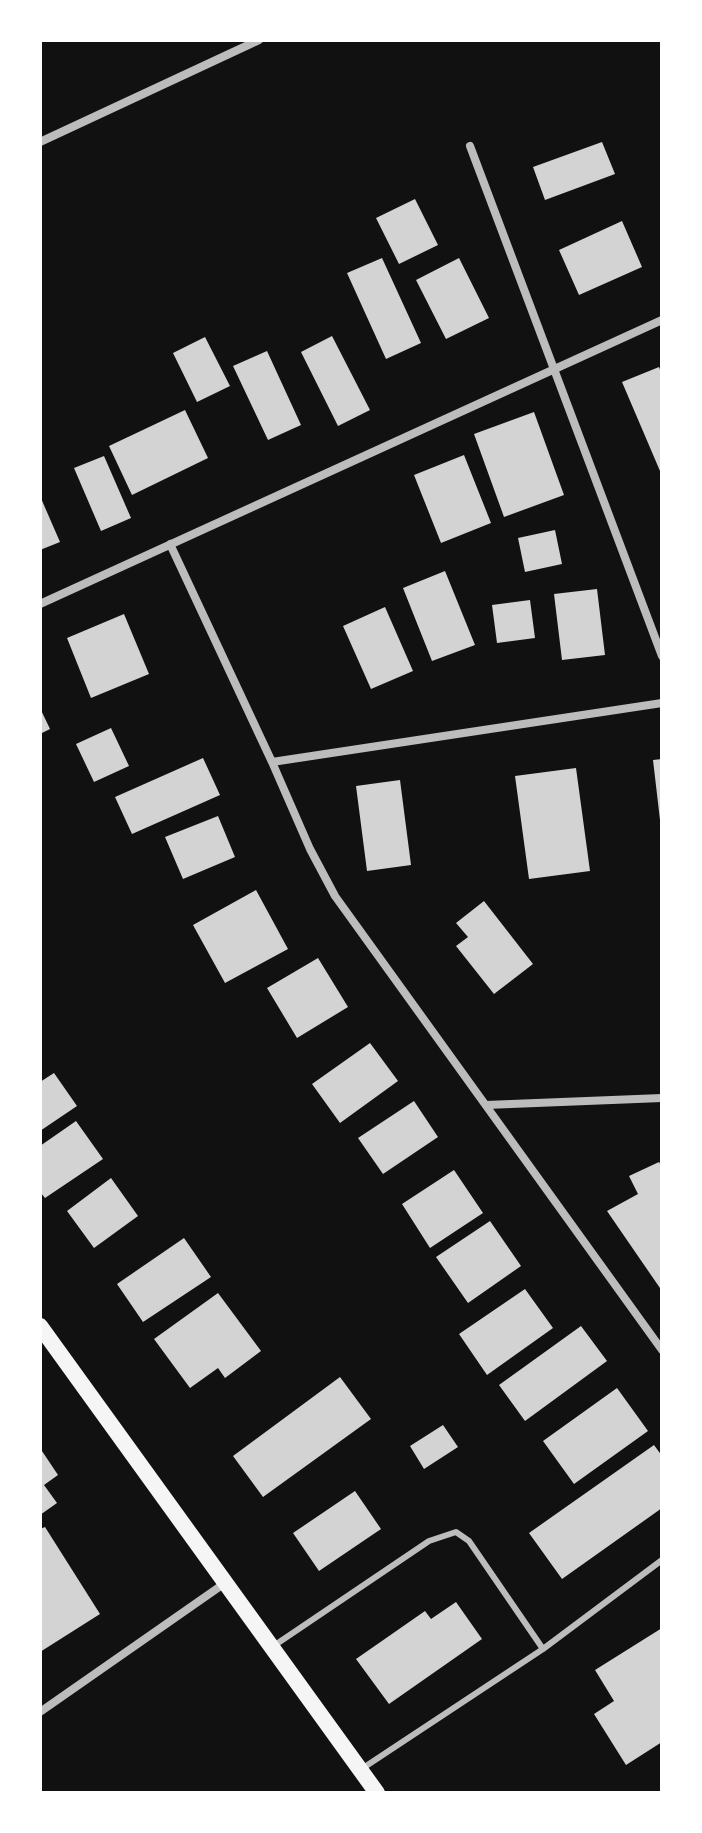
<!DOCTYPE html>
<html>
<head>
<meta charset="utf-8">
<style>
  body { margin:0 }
  #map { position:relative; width:702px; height:1833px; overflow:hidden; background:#111; font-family:Poppins,sans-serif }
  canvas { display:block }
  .frame { position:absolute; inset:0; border:42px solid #fff; pointer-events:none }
</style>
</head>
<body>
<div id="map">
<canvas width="702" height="1833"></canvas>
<div class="frame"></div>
</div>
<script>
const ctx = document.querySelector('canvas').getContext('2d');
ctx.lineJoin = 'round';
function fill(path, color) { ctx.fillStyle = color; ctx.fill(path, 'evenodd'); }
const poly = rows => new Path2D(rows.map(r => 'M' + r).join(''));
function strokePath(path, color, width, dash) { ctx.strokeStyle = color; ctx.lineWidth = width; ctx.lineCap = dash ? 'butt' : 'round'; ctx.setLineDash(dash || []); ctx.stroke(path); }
fill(poly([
  [602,142,615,174,545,200,533,167],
  [415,199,438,245,399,264,376,218],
  [622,221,642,267,579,295,559,250],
  [382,258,421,343,386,359,347,273],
  [459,258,489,318,446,339,416,280],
  [332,336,370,410,338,426,301,352],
  [205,337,230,386,197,402,173,353],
  [267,351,301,425,268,440,233,366],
  [659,367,662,374,662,470,660,471,622,382],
  [185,410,208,458,132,495,109,446],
  [534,412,564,495,504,517,474,434],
  [464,455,491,523,441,543,414,475],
  [104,456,131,518,101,531,74,468],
  [40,496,60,542,40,550],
  [555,530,562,564,525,572,518,538],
  [445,571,475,645,432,661,403,588],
  [597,589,605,655,562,660,554,594],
  [530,600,535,638,497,643,492,605],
  [385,607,413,671,371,689,343,626],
  [124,614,149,674,91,698,67,638],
  [40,708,50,729,40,734],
  [111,728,129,766,94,782,76,744],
  [203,758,220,795,132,834,115,797],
  [662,759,662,820,660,820,653,760],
  [576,768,590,871,529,879,515,776],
  [400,780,411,865,367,871,356,786],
  [218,816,235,857,183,879,165,837],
  [256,890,288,949,225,983,193,925],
  [484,901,533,964,494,994,456,946,468,937,456,923],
  [318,958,348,1007,297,1038,267,988],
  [370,1043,398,1081,340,1123,312,1084],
  [54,1073,77,1106,40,1131,40,1082],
  [414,1101,438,1137,383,1174,358,1138],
  [76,1121,103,1159,45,1198,40,1192,40,1146],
  [659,1162,662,1167,662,1291,607,1211,638,1194,629,1176],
  [454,1170,483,1213,430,1248,402,1204],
  [111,1178,138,1216,94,1248,67,1211],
  [490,1221,521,1266,468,1303,436,1257],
  [184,1238,211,1277,143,1322,117,1284],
  [525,1289,553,1328,487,1375,459,1334],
  [218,1293,261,1351,225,1378,218,1368,190,1388,154,1339],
  [581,1326,607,1361,525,1421,499,1385],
  [340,1377,371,1419,263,1497,233,1456],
  [617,1388,648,1431,574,1484,543,1441],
  [443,1425,458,1447,424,1469,410,1446],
  [654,1445,662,1456,662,1508,562,1579,529,1533],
  [40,1448,58,1475,44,1485,57,1503,40,1515],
  [355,1491,381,1529,319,1571,293,1533],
  [45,1527,100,1614,40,1652,40,1529],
  [456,1602,482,1639,389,1704,356,1659,425,1611,431,1619],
  [662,1628,662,1742,626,1765,594,1714,614,1701,595,1670]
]), '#d3d3d3');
strokePath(poly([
  [272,1647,429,1541,456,1532,469,1541,543,1649,363,1768],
  [543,1649,662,1560]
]), '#bcbcbc', 6);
strokePath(poly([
  [40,142,259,40],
  [470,146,662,656],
  [170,544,272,762,310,849,335,896,662,1350],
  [40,604,662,320],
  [272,762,662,703],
  [486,1105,662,1098],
  [40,1712,225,1583]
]), '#bcbcbc', 8);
strokePath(poly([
  [40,1326,377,1793]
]), '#f5f5f5', 16);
</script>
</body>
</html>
